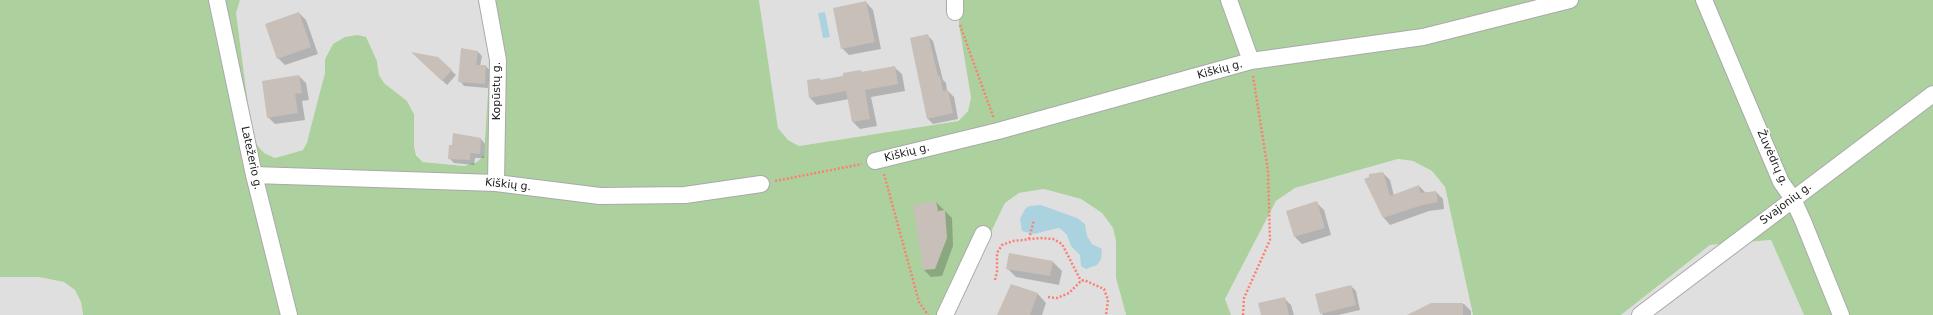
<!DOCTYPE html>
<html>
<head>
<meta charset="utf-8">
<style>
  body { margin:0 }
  canvas { display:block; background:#f2efe9 }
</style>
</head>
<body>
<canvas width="1933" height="315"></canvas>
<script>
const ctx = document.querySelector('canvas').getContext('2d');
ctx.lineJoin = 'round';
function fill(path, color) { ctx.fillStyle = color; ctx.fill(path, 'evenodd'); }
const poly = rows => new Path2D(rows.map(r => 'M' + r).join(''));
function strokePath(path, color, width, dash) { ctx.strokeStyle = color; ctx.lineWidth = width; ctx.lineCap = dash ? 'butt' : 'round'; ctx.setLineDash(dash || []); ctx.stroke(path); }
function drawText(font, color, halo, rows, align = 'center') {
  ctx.font = font + ' "DejaVu Sans",sans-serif'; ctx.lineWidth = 3; ctx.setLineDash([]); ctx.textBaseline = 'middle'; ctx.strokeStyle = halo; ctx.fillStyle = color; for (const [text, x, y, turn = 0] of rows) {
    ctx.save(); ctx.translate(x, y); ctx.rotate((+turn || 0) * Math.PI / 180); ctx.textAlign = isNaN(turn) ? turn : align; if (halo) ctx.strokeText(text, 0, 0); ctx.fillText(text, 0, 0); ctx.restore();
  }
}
fill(poly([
  [240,0,478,0,490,59,484,155,478,162,464,166,423,162,416,154,414,146,414,114,407,101,384,83,379,75,377,61,333,44,325,59,325,73,311,130,303,150,275,158,264,153,257,145,252,135,235,12],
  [759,0,959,0,959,25,971,98,968,111,957,121,799,146,788,140,778,128],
  [1398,159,1413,161,1432,171,1445,187,1473,315,1231,315,1225,299,1276,201,1295,188],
  [1044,189,1081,199,1102,213,1113,228,1116,241,1116,278,1126,315,951,315,1005,203,1019,193],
  [1771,240,1804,315,1621,315,1710,245],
  [0,277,38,277,64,282,75,289,81,302,83,315,0,315]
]), '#e0dfdf');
fill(poly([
  [0,0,240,0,236,13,252,135,257,145,264,153,275,158,303,150,307,142,325,73,325,59,333,44,345,37,357,35,366,37,377,61,379,75,384,83,407,101,414,114,414,146,416,155,423,162,464,166,477,162,484,155,490,59,478,0,759,0,778,128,788,140,799,146,958,121,968,111,971,98,959,25,959,0,1933,0,1933,315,1804,315,1771,240,1710,245,1621,315,1473,315,1445,187,1432,171,1413,161,1398,159,1295,188,1276,201,1225,299,1231,315,1126,315,1116,278,1116,241,1113,228,1102,213,1081,199,1044,189,1019,193,1005,203,951,315,83,315,81,302,75,290,64,282,38,277,0,277]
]), '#add19e');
fill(poly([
  [825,12,830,37,823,38,818,13],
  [1041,205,1077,218,1085,224,1087,236,1092,244,1102,249,1101,259,1097,265,1086,269,1081,266,1080,255,1071,246,1067,235,1061,229,1058,228,1034,234,1022,231,1020,219,1025,209,1029,206]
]), '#aad3df');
fill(poly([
  [866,2,873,10,881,49,849,55,842,48],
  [299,13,306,20,318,54,285,65,278,58],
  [927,35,933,41,943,80,946,83,947,90,954,97,958,119,933,124,927,118],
  [462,49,478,52,482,56,480,66,486,66,490,71,488,88,464,86,460,81],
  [414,53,438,58,456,75,447,85],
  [894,67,902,74,905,91,871,97,877,126,860,129,853,122,849,99,817,105,810,98,819,79,821,81,844,76,861,71,863,73],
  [299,76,306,83,309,100,302,101,305,120,275,124,268,117],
  [454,135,481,139,485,144,484,158,475,158,474,165,454,163,449,158,453,146],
  [1383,173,1390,180,1394,196,1419,186,1426,193,1436,192,1443,199,1444,209,1429,211,1390,225,1383,217],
  [936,202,952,218,953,246,942,276,931,277,924,270],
  [1317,203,1324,210,1331,235,1302,244,1295,237],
  [1053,262,1062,271,1059,285,1016,277,1007,268],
  [1351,286,1356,291,1360,310,1338,315,1323,315,1321,313],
  [1038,294,1046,303,1042,315,999,315],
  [1284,298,1291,305,1294,315,1262,315],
  [1431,304,1464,304,1471,311,1471,315,1409,315]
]), '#0003');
fill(poly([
  [866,1,875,42,841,49,833,8],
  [299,12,311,47,277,59,265,24],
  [928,34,938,76,940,76,943,91,948,90,953,113,927,119,910,38],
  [461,48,478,51,476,65,486,65,485,84,458,82],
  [411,52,438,57,452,70,442,81],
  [895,66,898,84,865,90,870,119,852,122,846,91,809,98,807,80,820,78,820,80,843,76,843,73,861,70,861,72],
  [299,75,302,93,295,94,298,113,267,118,262,81],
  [453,133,481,138,480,154,470,153,470,160,448,159,449,145,452,145],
  [1383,172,1390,196,1419,185,1420,193,1436,191,1438,202,1422,205,1383,218,1364,179,1369,177,1369,174],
  [936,201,938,211,945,210,947,238,935,269,923,270,913,205],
  [1317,201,1325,228,1294,237,1286,211],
  [1009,253,1053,261,1050,276,1006,269],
  [1011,284,1038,293,1030,315,997,315],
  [1351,285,1356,305,1320,314,1315,294],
  [1285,297,1289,315,1261,315,1258,303],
  [1431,303,1463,303,1463,315,1407,315]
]), '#c7bfb8');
const street = poly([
  [217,0,254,175,289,315],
  [487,0,498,60,496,183],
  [955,0,955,12],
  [1229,0,1251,61],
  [1704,0,1781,182,1793,199,1803,221,1841,315],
  [875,161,998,131,1251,61,1423,37,1570,0],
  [254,175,496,183,600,196,685,195,761,184],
  [945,315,983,234],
  [1640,315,1933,94]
]);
strokePath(street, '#a9a9a9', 18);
strokePath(poly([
  [960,25,994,119],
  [884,174,919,302,928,315],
  [775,181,862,164],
  [1029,239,1034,220],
  [995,280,997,272,997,253,1002,245,1013,241,1040,238,1053,239,1062,244,1081,281],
  [1048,297,1057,298,1069,293,1081,281,1084,280,1104,289,1108,300,1106,315],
  [1243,315,1244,298,1270,240,1268,171,1253,76]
]), '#fa8072', 2.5, [2, 2]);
strokePath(street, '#fff', 16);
drawText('11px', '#222', '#fff', [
  ["Kiškių g.",1220,70,-15],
  ["Kopūstų g.",497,91,-90],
  ["Kiškių g.",907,153,-14],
  ["Latežerio g.",251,158,78],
  ["Žuvėdrų g.",1772,158,66],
  ["Kiškių g.",508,185,6],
  ["Svajonių g.",1786,204,-37]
]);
</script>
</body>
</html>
